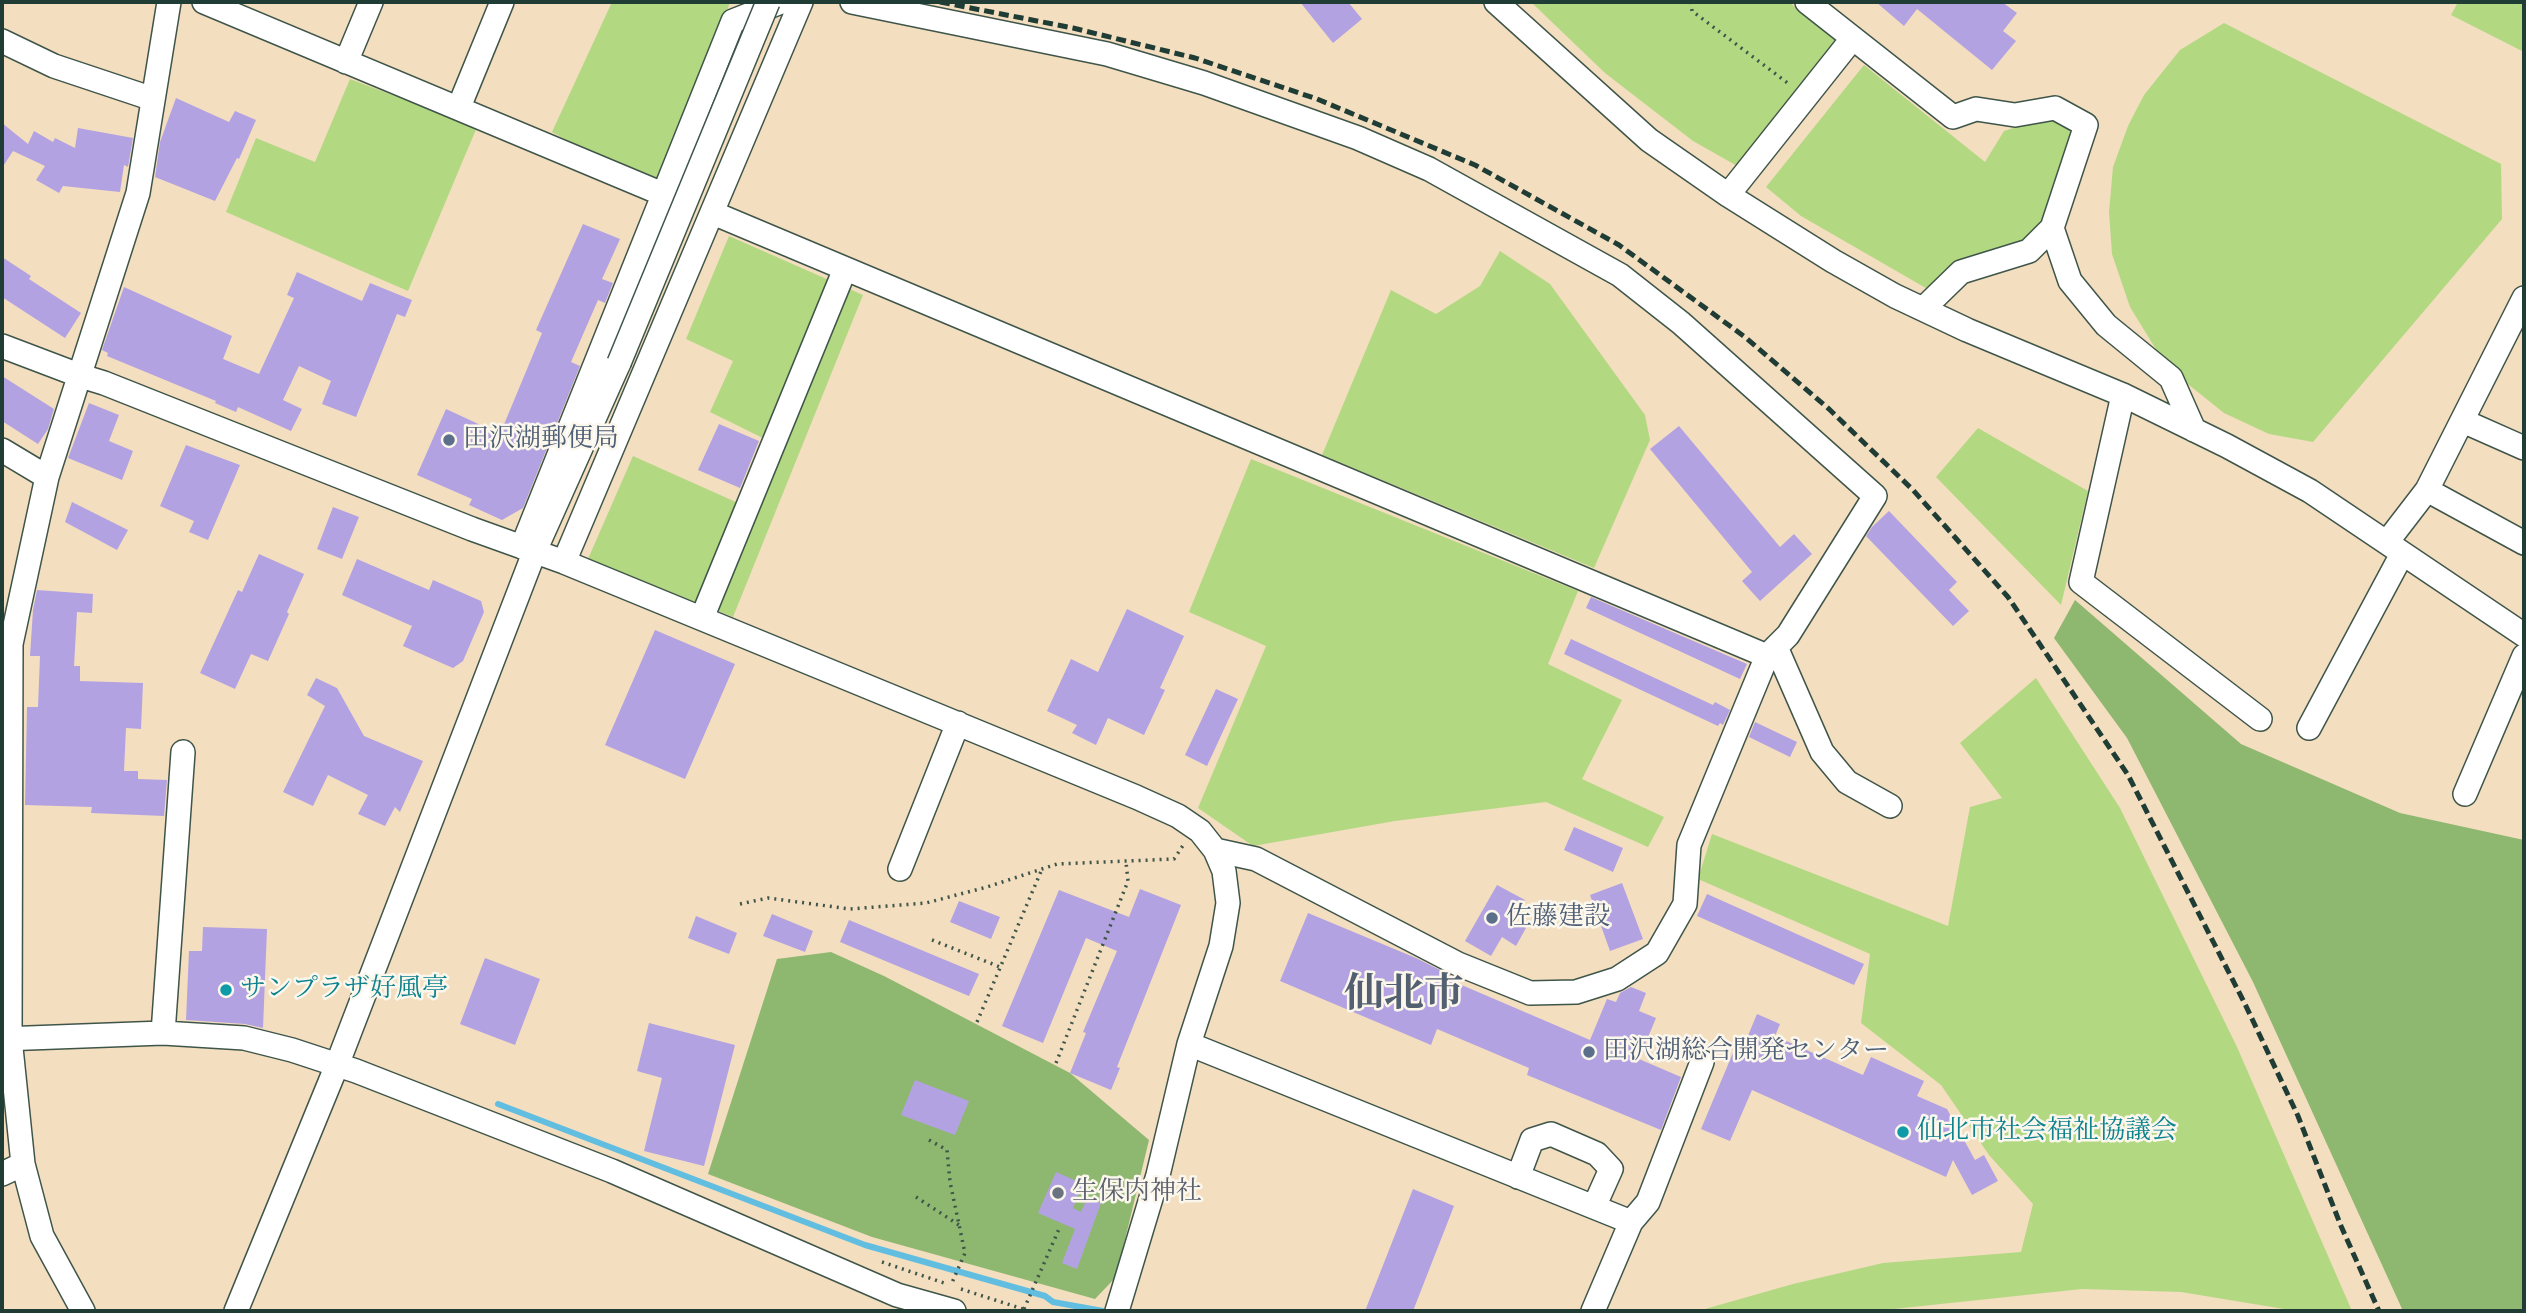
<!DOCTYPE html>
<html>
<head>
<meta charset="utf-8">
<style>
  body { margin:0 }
  #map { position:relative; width:2526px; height:1313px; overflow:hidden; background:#f3dec0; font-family:Alegreya,serif }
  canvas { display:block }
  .frame { position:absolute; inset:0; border:4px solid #1f3d34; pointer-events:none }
</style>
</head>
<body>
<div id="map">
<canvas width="2526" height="1313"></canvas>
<div class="frame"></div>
</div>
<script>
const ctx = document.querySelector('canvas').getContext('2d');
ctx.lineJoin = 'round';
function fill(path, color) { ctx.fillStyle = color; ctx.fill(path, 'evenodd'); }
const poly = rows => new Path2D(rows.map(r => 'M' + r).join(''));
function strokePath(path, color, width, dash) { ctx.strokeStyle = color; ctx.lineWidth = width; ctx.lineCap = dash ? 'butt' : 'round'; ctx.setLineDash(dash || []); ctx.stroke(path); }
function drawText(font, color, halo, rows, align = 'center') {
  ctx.font = font + ' Alegreya,"Noto Serif JP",serif'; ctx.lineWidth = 5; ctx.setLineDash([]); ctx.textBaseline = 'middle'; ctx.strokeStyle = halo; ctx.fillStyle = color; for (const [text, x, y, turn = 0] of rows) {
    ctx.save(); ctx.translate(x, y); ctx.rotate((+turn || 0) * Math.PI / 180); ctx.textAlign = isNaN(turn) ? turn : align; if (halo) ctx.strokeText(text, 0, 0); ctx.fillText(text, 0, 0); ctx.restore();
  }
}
fill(poly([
  [612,2,730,2,665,195,552,132],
  [1531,2,1789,2,1836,41,1739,167,1693,141,1605,73],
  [2458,2,2524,2,2524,52,2451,15],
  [2224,23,2501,164,2502,219,2313,442,2269,434,2224,413,2189,385,2157,351,2130,307,2112,254,2109,212,2113,167,2128,126,2144,95,2180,50],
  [1864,65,1985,162,2004,131,2041,119,2075,126,2042,220,2026,239,1961,260,1931,291,1801,216,1766,187],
  [350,79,477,127,408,291,226,212,256,138,315,162],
  [729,236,863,295,733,617,588,559,633,456,747,507,773,443,710,412,733,361,686,339],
  [1500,251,1550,284,1645,415,1650,440,1594,568,1322,455,1391,290,1436,314,1480,286],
  [1978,428,2088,491,2061,605,1936,477],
  [1251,459,1578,591,1548,664,1622,700,1582,779,1664,817,1648,847,1546,802,1395,821,1253,846,1198,808,1266,646,1189,612],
  [2036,678,2120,808,2237,1047,2352,1311,2296,1311,2181,1292,2082,1289,1875,1311,1698,1311,1793,1284,1883,1263,2021,1252,2033,1204,1989,1155,1941,1085,1861,1023,1870,954,1698,879,1712,834,1948,926,1970,807,2002,798,1960,743]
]), '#b3d882');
fill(poly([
  [2075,600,2241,744,2400,813,2524,840,2524,1311,2403,1311,2253,982,2127,738,2054,638],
  [831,952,884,976,1070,1073,1149,1140,1116,1277,1095,1299,872,1237,708,1174,777,959]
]), '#8eb870');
strokePath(poly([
  [498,1104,865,1245,1045,1296,1053,1302,1103,1311]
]), '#62bee0', 6);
fill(poly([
  [1300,2,1348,2,1362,19,1333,43],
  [1876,2,2002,2,2017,13,2003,31,2016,41,1992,70,1917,9,1904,26],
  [176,98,229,122,235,111,256,120,239,159,237,158,215,201,155,177,160,142],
  [2,123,28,144,34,131,53,142,55,138,75,148,78,128,133,138,128,167,124,165,120,192,63,186,59,193,36,180,45,166,13,151,2,168],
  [583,224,620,239,602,279,613,283,605,303,598,300,571,362,580,366,523,508,502,520,469,505,472,499,417,475,446,409,500,434,542,333,536,330],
  [2,257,31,276,29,279,81,313,65,338,2,297],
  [297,272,362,301,370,283,412,300,405,317,397,314,356,417,322,404,331,381,299,366,283,400,302,409,291,431,238,407,236,412,215,403,216,401,107,356,108,353,102,350,124,287,232,336,223,359,259,374,294,298,287,295],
  [2,376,54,409,48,429,38,444,2,421],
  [89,403,119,415,109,441,133,451,122,480,68,458],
  [719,424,759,441,740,488,698,470],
  [1679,426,1780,547,1794,534,1812,554,1760,601,1742,581,1752,572,1650,449],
  [186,445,240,465,208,540,189,532,194,521,160,506],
  [72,502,128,530,117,550,65,522],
  [333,507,359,517,342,559,317,549],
  [1889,511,1957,582,1949,590,1969,611,1953,626,1866,536,1872,527],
  [259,554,304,574,287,612,289,614,268,661,251,654,235,689,200,673,238,590,242,592],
  [357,559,429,590,433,580,481,601,484,612,463,661,453,668,403,646,412,626,342,595],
  [37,590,93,594,92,613,77,612,74,666,80,666,80,681,143,683,141,729,126,728,124,771,138,771,138,779,167,780,164,816,91,813,92,807,25,805,27,707,38,707,40,656,30,656,33,610],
  [1591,597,1747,664,1740,679,1586,608],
  [1127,609,1184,636,1160,688,1165,690,1144,735,1108,718,1096,745,1072,733,1077,725,1047,711,1071,659,1098,672],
  [655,630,735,664,685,779,605,745],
  [1571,639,1713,705,1715,702,1730,710,1723,725,1720,723,1718,726,1564,654],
  [316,678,337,688,364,736,423,761,400,812,395,807,385,826,358,814,368,795,328,775,313,806,283,792,325,706,307,695],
  [1216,689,1238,699,1207,766,1185,755],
  [1755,722,1797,742,1790,757,1749,737],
  [1574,827,1623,848,1613,872,1564,850],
  [1622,883,1643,939,1610,951,1590,895],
  [1497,885,1525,900,1513,920,1526,928,1516,946,1502,937,1491,956,1465,941],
  [1140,889,1181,905,1117,1067,1120,1068,1111,1090,1070,1073,1086,1033,1083,1032,1117,951,1086,938,1043,1043,1002,1026,1059,890,1129,917],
  [1707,894,1864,964,1854,985,1697,916],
  [959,901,1000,917,991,939,950,922],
  [1308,913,1416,958,1458,979,1457,983,1590,1040,1607,999,1616,1002,1620,993,1631,987,1646,993,1639,1011,1656,1018,1639,1059,1681,1077,1661,1130,1527,1075,1529,1068,1437,1029,1431,1045,1280,981],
  [772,914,813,931,805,952,763,936],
  [696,916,737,933,729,954,688,938],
  [849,920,979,974,969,996,840,942],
  [203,927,267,929,263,1028,245,1024,186,1020,189,951,202,951],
  [485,958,540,979,515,1045,460,1024],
  [1757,1014,1780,1024,1775,1036,1863,1075,1871,1057,1924,1081,1917,1096,1947,1109,1975,1160,1984,1155,1998,1181,1972,1195,1953,1160,1946,1177,1752,1090,1730,1141,1701,1129,1735,1048,1742,1050],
  [649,1023,735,1045,704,1166,644,1151,662,1078,637,1071],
  [915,1080,969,1101,955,1135,901,1115],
  [1056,1172,1083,1184,1073,1208,1081,1212,1087,1198,1101,1203,1077,1269,1062,1263,1075,1229,1038,1213],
  [1413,1189,1454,1206,1413,1311,1365,1311]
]), '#b3a2e1');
const minor = poly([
  [204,2,665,195],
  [852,2,1107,54,1204,83,1358,138,1429,169,1620,275,1681,323,1875,496,1788,635,1767,656,1689,845,1685,904,1657,953,1617,979,1576,992,1530,993,1458,964,1256,859,1215,850],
  [1496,2,1649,140,1728,195,1833,261,1895,296,1967,330,2123,395,2227,446,2310,491,2524,635],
  [1807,2,1953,117,1976,109,2015,115,2055,108,2086,125,2052,228,2029,251,1961,272,1923,309],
  [2,41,54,66,153,99],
  [346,62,371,2],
  [459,107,502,2],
  [1728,195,1852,39],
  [713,213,1767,656],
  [2052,228,2070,281,2106,325,2171,378,2194,430],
  [2,346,81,376,104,383,472,529,564,562,1136,797,1178,816,1200,831,1215,850,1224,871,1228,903,1221,946,1189,1044,1158,1175,1117,1311],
  [2123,395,2081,582,2260,719],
  [2463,421,2524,448],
  [2,450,47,477],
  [2427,490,2524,543],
  [2387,542,2427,490,2524,298],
  [522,547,733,21,781,2],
  [564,562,801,2],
  [702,618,845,269],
  [1776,647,1822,752,1847,782,1890,806],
  [2309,728,2402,554],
  [2465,794,2524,656],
  [900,869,958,723],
  [163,1033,183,752],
  [2,1039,163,1033,244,1038,292,1050,356,1071,612,1171,897,1295,954,1311],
  [1189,1044,1631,1222,1593,1311],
  [2,1174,23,1164],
  [1518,1177,1532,1140,1551,1134,1597,1154,1611,1169,1594,1207],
  [1631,1222,1648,1202,1702,1062],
  [83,1311,42,1236,23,1164,10,1038,11,644,47,477,138,193,169,2],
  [236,1311,337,1065,534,553,619,363]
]);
strokePath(minor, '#3f5549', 26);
strokePath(poly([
  [1691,2,1692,11,1789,84],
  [740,904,768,898,850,909,926,903,987,887,1057,864,1174,859,1184,844],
  [932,940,1000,967],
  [977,1022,1042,869],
  [1056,1063,1128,881,1126,862],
  [929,1140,947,1150,950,1182,965,1253,951,1285],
  [916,1197,959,1225],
  [882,1262,947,1284],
  [961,1289,1029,1311],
  [1024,1309,1059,1229]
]), '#3f5549', 3.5, [2, 5]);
strokePath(minor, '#fff', 23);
strokePath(poly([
  [940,2,1073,28,1195,58,1317,99,1475,165,1619,245,1745,337,1829,409,1913,490,2008,597,2128,775,2245,1004,2298,1116,2341,1226,2379,1311]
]), '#1f3d34', 5, [10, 5]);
const minorBridge = poly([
  [619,363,768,2]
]);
strokePath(minorBridge, '#3f5549', 26, []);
strokePath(minorBridge, '#fff', 23);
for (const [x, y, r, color] of [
  [449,440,7,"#5c6f8a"],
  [1492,918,7,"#5c6f8a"],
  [226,990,7,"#0f9aa8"],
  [1589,1052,7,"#5c6f8a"],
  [1903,1132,7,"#0f9aa8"],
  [1058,1193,7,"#6b7280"]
]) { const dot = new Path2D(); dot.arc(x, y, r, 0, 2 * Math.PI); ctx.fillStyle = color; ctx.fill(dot); strokePath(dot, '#fbf7ec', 2.5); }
drawText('26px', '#4e5e75', '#fbf7ec', [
  ["田沢湖郵便局",463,440],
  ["佐藤建設",1506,918],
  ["田沢湖総合開発センター",1603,1052]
], 'left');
drawText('26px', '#0d838f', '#fbf7ec', [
  ["サンプラザ好風亭",240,990],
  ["仙北市社会福祉協議会",1917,1132]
], 'left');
drawText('26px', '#5b616d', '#fbf7ec', [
  ["生保内神社",1072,1193]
], 'left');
drawText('bold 40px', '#536071', '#fbf7ec', [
  ["仙北市",1404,996]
]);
</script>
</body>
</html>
